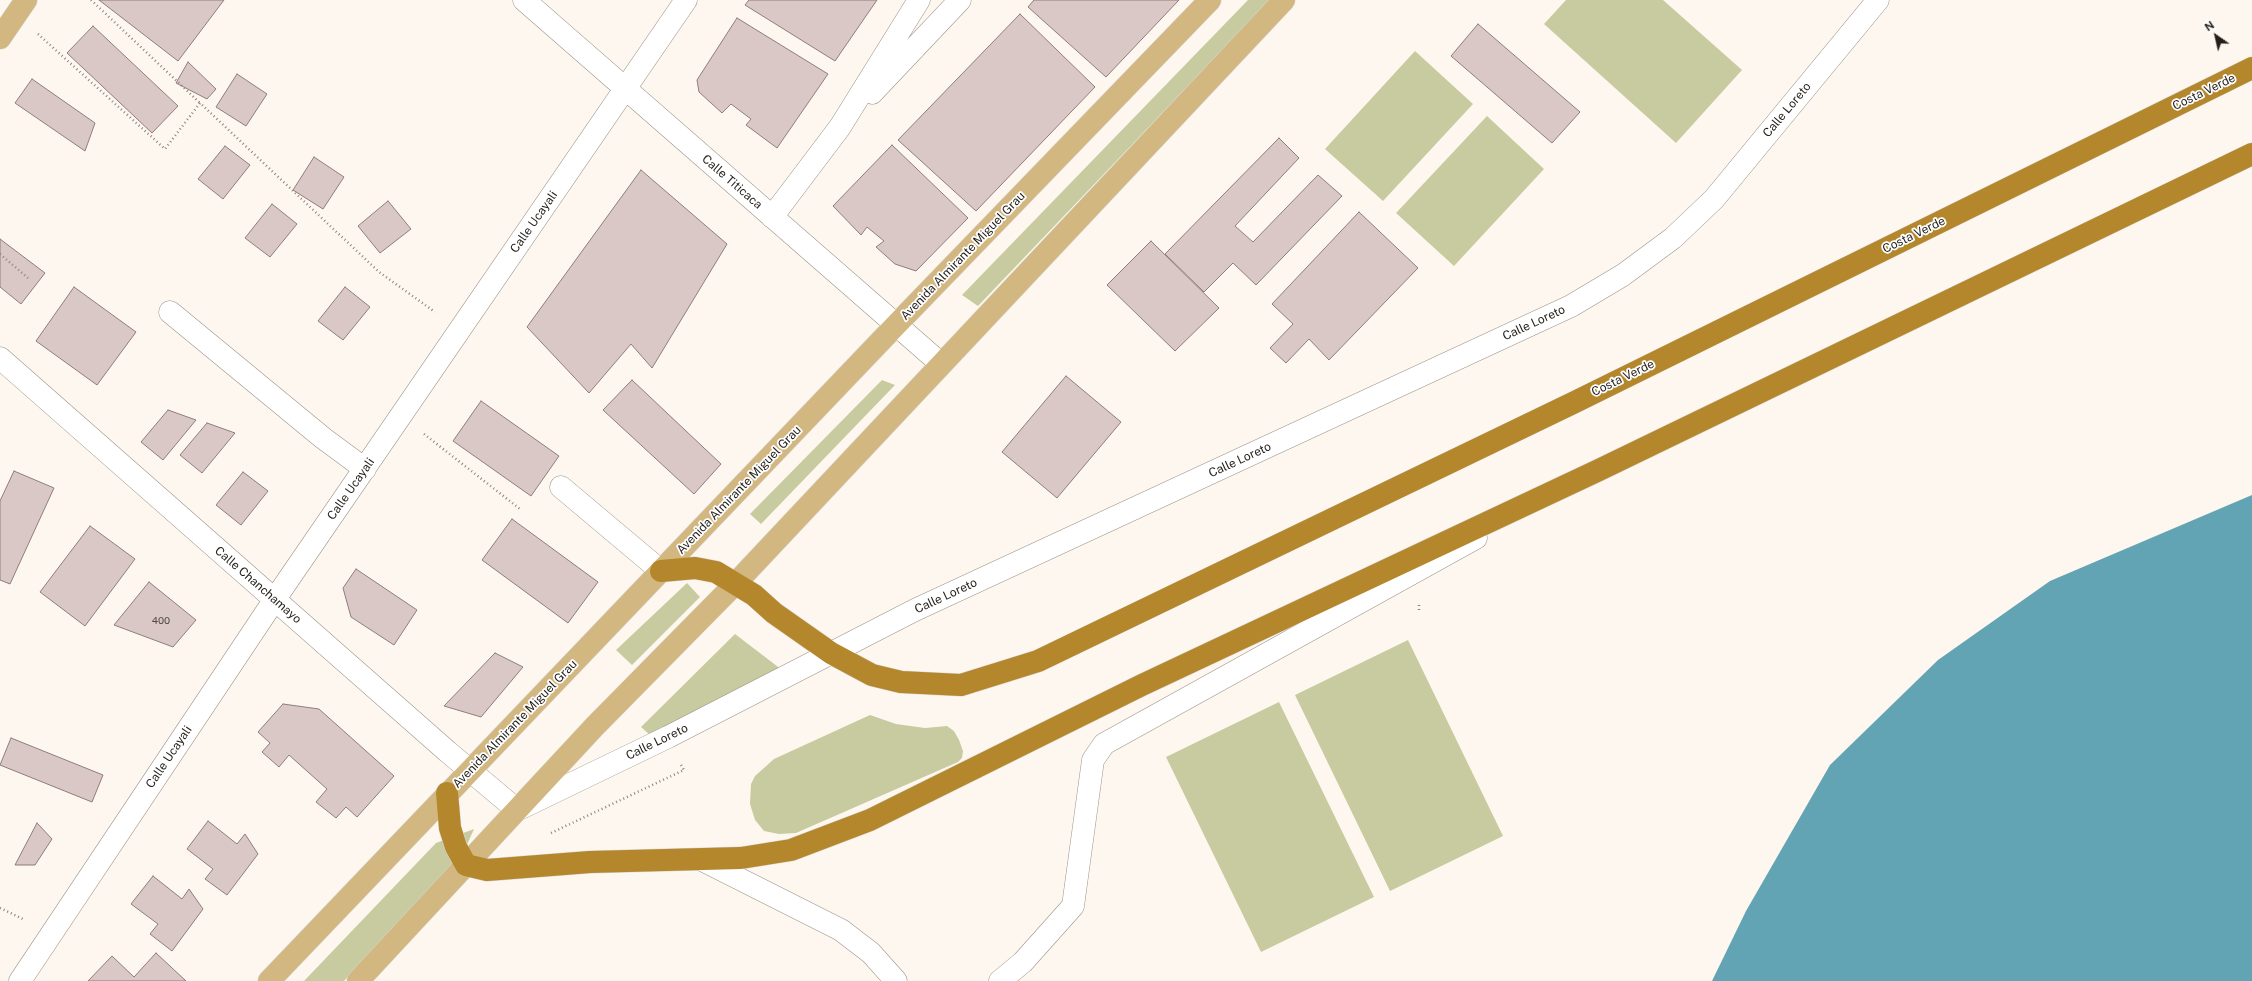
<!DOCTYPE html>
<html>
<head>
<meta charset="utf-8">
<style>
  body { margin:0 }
  #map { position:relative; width:2252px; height:981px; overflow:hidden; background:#fef7ef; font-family:"Public Sans",sans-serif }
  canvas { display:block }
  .north { position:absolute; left:2196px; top:16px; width:40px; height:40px; -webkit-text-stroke:3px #fff; paint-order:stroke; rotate:326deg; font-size:11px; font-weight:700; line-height:16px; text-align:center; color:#231f1a }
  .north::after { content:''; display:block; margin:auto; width:14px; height:18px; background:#231f1a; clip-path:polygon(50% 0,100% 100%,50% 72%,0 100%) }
</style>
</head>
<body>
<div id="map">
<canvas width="2252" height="981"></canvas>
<div class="north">N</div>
</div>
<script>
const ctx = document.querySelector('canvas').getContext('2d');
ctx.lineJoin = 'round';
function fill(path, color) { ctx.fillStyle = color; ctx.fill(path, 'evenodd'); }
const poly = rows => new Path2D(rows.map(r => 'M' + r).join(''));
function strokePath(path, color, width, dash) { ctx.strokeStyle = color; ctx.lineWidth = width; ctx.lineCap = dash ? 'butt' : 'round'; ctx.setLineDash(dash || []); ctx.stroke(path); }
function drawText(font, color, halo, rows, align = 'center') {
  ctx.font = font + ' "Public Sans",sans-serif'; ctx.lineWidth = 3.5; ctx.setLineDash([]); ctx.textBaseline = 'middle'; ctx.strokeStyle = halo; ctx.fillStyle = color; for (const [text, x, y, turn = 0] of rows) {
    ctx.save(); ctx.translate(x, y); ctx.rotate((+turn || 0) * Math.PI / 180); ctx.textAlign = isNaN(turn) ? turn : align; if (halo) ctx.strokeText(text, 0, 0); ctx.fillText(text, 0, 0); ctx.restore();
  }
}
fill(poly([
  [1248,0,1270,0,978,306,962,295],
  [1566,0,1663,0,1742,70,1676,143,1544,24],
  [1415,51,1473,104,1383,201,1325,149],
  [1487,116,1544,169,1454,266,1396,213],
  [882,380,895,385,761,524,750,514],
  [687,583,700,597,632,665,616,650],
  [735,634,786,673,651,736,641,727],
  [1408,640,1503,836,1390,891,1295,695],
  [1279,702,1374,897,1261,952,1166,757],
  [870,715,896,724,925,728,947,726,954,731,959,740,963,751,962,758,958,762,796,833,779,834,764,831,755,820,750,804,751,784,755,776,774,759],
  [474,829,462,856,344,981,304,981,436,843]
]), '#c8cb9f');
fill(poly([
  [2252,495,2252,981,1712,981,1746,911,1830,765,1938,660,2050,581]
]), '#63a4b4');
const building = poly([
  [99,0,224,0,178,61,99,0],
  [749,0,877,0,835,61,745,5,749,0],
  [1034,0,1179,0,1106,77,1028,7,1034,0],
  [1020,14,1095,87,976,211,898,140,1020,14],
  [737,18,828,74,777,148,746,125,751,119,731,104,722,113,699,92,697,80,737,18],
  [1478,24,1580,112,1552,143,1451,56,1478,24],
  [93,26,178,106,152,133,67,53,93,26],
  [188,62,216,89,207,99,176,83,188,62],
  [237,74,267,94,246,126,216,107,237,74],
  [32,79,95,123,85,151,15,103,32,79],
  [1279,138,1299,158,1235,226,1253,242,1318,175,1342,196,1256,285,1233,263,1204,292,1165,254,1279,138],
  [892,145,968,218,916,271,895,264,876,247,884,241,867,227,861,235,833,206,892,145],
  [225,146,250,165,223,199,198,179,225,146],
  [314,157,344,177,323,209,293,190,314,157],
  [641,170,727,244,652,368,631,344,589,393,527,327,641,170],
  [388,201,411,229,380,253,358,226,388,201],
  [272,204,297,224,270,257,245,238,272,204],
  [1359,212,1418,268,1329,360,1309,339,1286,363,1270,348,1293,324,1272,304,1359,212],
  [0,239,45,273,21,304,0,287,0,239],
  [1151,241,1219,308,1175,351,1107,285,1151,241],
  [74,287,136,332,97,385,36,341,74,287],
  [345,287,370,307,343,340,318,321,345,287],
  [1066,376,1121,422,1057,498,1002,452,1066,376],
  [632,380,721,464,694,494,603,410,632,380],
  [481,401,559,456,531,496,453,441,481,401],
  [168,410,196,420,163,460,141,442,168,410],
  [207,423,235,433,202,473,180,455,207,423],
  [14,471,54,488,10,584,0,580,0,501,14,471],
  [243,472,268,491,241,525,216,505,243,472],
  [512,519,598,582,568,623,482,560,512,519],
  [90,526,135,559,85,626,40,592,90,526],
  [356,569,417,610,394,645,351,617,343,588,356,569],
  [149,582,196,620,173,647,114,625,149,582],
  [495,653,523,667,481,717,444,706,495,653],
  [283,704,319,709,394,776,357,817,346,807,336,818,316,802,327,789,289,755,279,767,262,752,270,743,258,732,283,704],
  [11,738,103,775,92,802,0,765,11,738],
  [208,821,237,844,245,834,258,854,227,895,205,879,213,869,187,849,208,821],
  [37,823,52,839,35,865,15,865,37,823],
  [153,876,182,899,189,889,203,909,172,951,150,934,158,924,131,904,153,876],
  [156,953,186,981,88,981,112,956,134,977,156,953]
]);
fill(building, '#dac8c6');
strokePath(building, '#8e7d7b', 1);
const minor = poly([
  [524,0,940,363],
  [872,93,960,0],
  [772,217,840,127,919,0],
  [170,312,323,438,365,469],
  [0,358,448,752,517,810,668,737,915,610,1571,306,1623,275,1673,238,1714,199,1878,0],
  [561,487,661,571],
  [702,860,841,930,871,953,896,981],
  [20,981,275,599,686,0],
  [1000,981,1023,962,1073,906,1093,760,1104,744,1476,538]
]);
const major = poly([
  [0,38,26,0],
  [269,981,896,325,1210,0],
  [358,981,595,726,735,584,1284,0]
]);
const highway = poly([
  [661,571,695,568,716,572,754,595,774,613,831,653,872,675,901,682,961,685,1038,661,1575,402,2252,68],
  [447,793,450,828,456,847,466,865,487,870,590,862,741,858,791,850,870,820,1142,685,1599,470,2252,154]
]);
strokePath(minor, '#9c9287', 23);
strokePath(major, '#d7d7d6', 23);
strokePath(highway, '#d7d7d6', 23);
strokePath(poly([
  [91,0,200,103],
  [38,34,165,149,200,103,379,272,435,312],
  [0,254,28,278],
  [424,434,520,509],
  [1419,605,1419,612],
  [551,833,684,770,681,765],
  [0,908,25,920]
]), '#8b857f', 2.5, [1, 3]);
strokePath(minor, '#fff', 22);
strokePath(major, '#d2b780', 22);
strokePath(highway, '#b4872c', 22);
drawText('10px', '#514945', null, [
  ["400",161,621]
]);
drawText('12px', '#231f1a', '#fff', [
  ["Costa Verde",2204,92,-26],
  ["Calle Loreto",1787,110,-50],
  ["Calle Titicaca",732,182,41],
  ["Calle Ucayali",534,222,-55],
  ["Costa Verde",1914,235,-26],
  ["Avenida Almirante Miguel Grau",963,256,-46],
  ["Calle Loreto",1534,323,-25],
  ["Costa Verde",1623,378,-26],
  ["Calle Loreto",1240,460,-25],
  ["Calle Ucayali",351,489,-55],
  ["Avenida Almirante Miguel Grau",739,490,-46],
  ["Calle Chanchamayo",258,585,41],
  ["Calle Loreto",946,596,-25],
  ["Avenida Almirante Miguel Grau",515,724,-46],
  ["Calle Loreto",657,742,-26],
  ["Calle Ucayali",169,757,-56]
]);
</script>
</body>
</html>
